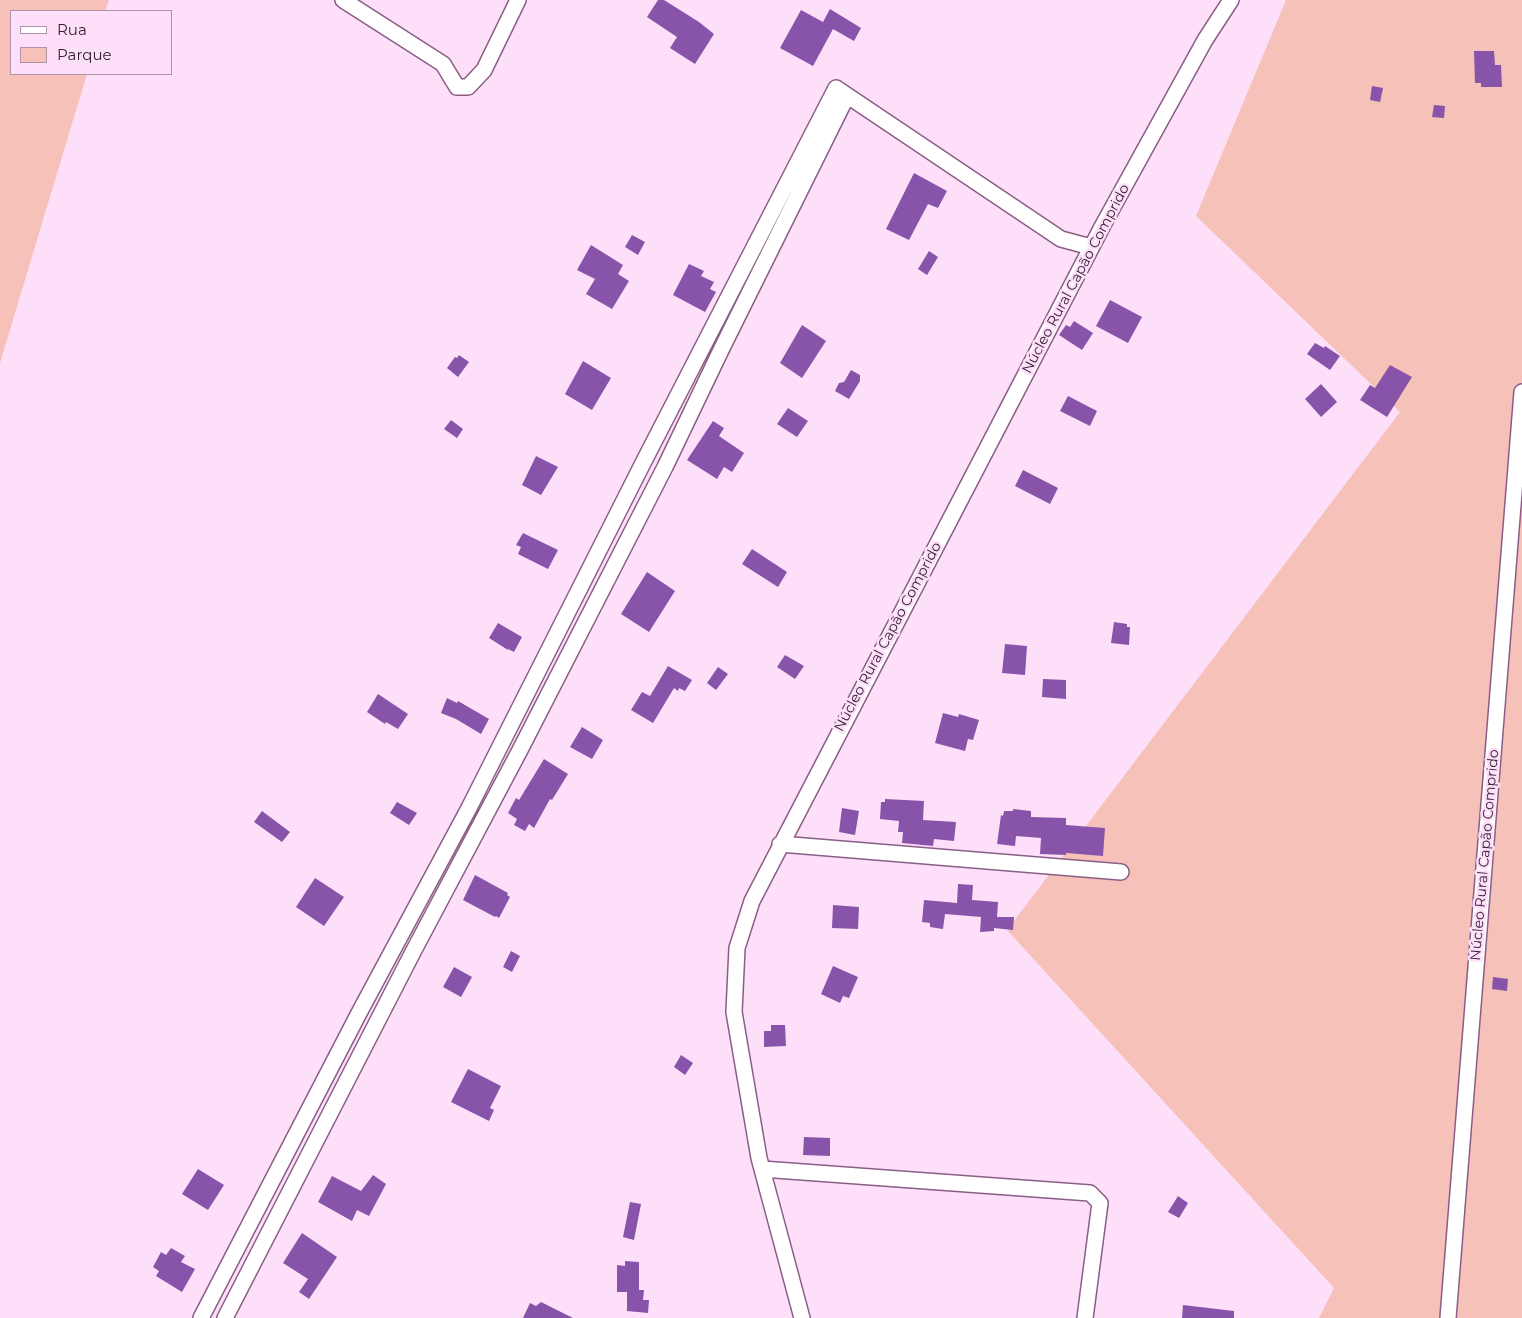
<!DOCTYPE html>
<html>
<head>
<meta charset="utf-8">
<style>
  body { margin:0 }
  #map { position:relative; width:1522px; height:1318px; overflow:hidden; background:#fedffa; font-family:Montserrat,sans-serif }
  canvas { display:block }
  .legend { position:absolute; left:10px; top:10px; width:162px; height:65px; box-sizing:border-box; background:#fedffa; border:1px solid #ae93ab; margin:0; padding:6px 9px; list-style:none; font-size:15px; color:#352234 }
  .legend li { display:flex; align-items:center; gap:10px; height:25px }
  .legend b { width:25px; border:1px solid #ae93ab }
</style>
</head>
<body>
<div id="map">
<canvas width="1522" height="1318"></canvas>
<ul class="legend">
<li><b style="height:6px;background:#fff"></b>Rua</li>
<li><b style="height:14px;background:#f6c1b8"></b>Parque</li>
</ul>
</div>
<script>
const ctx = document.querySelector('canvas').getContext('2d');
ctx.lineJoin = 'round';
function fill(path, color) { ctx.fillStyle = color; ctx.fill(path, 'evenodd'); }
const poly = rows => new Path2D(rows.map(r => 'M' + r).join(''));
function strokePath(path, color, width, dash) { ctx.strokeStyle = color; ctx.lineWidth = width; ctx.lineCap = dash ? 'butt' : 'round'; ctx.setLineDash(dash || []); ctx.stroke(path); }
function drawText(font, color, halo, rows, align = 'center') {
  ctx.font = font + ' Montserrat,sans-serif'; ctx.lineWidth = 5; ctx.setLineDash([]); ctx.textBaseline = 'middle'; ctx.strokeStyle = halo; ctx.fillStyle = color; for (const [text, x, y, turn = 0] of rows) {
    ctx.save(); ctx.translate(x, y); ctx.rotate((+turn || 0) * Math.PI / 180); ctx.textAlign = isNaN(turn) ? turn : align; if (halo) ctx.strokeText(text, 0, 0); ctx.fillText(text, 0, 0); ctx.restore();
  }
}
fill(poly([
  [0,0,109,0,105,11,11,11,11,74,87,74,0,363],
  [1286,0,1522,0,1522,1318,1319,1318,1334,1288,1007,930,1400,412,1196,216]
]), '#f6c1b8');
fill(poly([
  [658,0,664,0,699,22,714,34,695,64,670,48,677,37,647,17],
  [830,9,861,28,854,41,833,29,813,66,780,48,801,10,823,22],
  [1474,51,1494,51,1495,65,1501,65,1502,87,1481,87,1481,83,1475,83],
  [1372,86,1383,88,1380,102,1370,100],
  [1434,105,1445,106,1444,118,1432,117],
  [914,173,947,191,938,208,928,204,909,240,886,229],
  [632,235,645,242,638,255,625,247],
  [591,245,623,265,618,274,629,281,612,309,586,294,595,279,577,270],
  [929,251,938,257,927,275,918,269],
  [689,264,704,271,701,276,714,282,710,289,716,292,705,312,673,295],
  [1110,300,1142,317,1128,343,1096,326],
  [1074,321,1093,333,1082,350,1059,335,1066,325,1070,327],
  [802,325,826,341,802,378,780,363],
  [1315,343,1324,348,1325,346,1340,356,1330,370,1307,354],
  [459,355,469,362,458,377,447,368,455,357,457,358],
  [583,361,611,378,592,410,565,394],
  [1390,365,1412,377,1387,417,1360,400,1370,385,1375,388],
  [851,370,860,375,860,381,849,399,835,391,839,383,844,382],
  [1321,384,1337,402,1321,417,1305,399],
  [1068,396,1097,411,1090,426,1060,411],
  [788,408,808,421,797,437,777,424],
  [451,420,463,429,457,438,444,429],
  [713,421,724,428,719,436,744,453,732,472,724,467,717,479,687,460],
  [536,456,558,467,541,495,522,485],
  [1023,470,1058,488,1050,504,1015,486],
  [523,533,558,550,548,569,518,554,521,547,516,545],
  [752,549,787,572,778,587,742,564],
  [647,572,675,591,649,632,621,614],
  [1114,622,1127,624,1127,627,1130,627,1129,645,1111,643],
  [498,623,522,637,514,652,508,649,508,650,489,638],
  [1005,644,1027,646,1025,675,1002,673],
  [785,655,804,666,795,679,777,667],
  [668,666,692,680,685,691,679,688,678,691,674,688,653,723,631,710,642,692,650,696],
  [718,667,728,674,716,690,707,683],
  [1043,679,1066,680,1066,699,1042,697],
  [378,694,408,714,398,729,386,722,385,724,367,712],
  [447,698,457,703,458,701,489,719,481,734,456,719,441,713],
  [943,713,958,717,959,714,979,720,973,740,968,739,965,751,935,743],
  [582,727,603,740,592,759,570,747],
  [544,759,568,774,552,800,550,799,534,828,529,824,525,831,514,825,517,819,508,813,516,798,519,800],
  [885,799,924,801,923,820,956,822,954,841,934,839,933,846,902,843,903,832,898,832,899,821,880,819,881,802,885,802],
  [397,802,417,813,409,825,390,813],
  [842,808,859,811,855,835,839,832],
  [1013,809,1031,811,1031,817,1066,818,1066,825,1105,828,1103,856,1066,853,1066,855,1040,854,1041,838,1016,836,1015,846,997,844,1001,815,1003,816,1004,811,1013,811],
  [262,811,290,832,282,842,254,822],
  [475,875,508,893,507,895,510,897,499,918,496,916,495,917,463,900],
  [315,878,344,897,324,926,296,907],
  [958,884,973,885,972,900,998,902,997,917,1014,917,1013,930,994,928,994,931,980,932,981,917,945,914,943,929,930,927,930,923,922,922,924,900,957,903],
  [833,905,859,907,858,929,832,928],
  [511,951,520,956,512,972,503,967],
  [833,966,858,977,849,998,843,996,840,1003,821,994],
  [454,967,472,977,461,997,443,987],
  [1493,977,1508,979,1507,991,1492,989],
  [771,1025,785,1025,786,1046,764,1047,764,1031,771,1031],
  [681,1055,693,1063,685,1075,674,1067],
  [468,1069,501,1086,490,1108,494,1110,489,1121,451,1102],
  [804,1137,830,1138,830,1156,803,1155],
  [198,1169,224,1185,208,1210,182,1194],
  [373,1175,386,1184,369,1216,357,1210,352,1221,318,1202,332,1176,361,1191],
  [1178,1196,1188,1203,1179,1218,1168,1212],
  [630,1202,641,1204,634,1240,623,1237],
  [302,1233,337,1257,309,1299,299,1292,308,1279,283,1263],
  [171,1248,185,1256,181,1262,195,1269,182,1292,156,1276,159,1271,153,1267,161,1252,166,1255],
  [625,1261,639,1262,639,1290,644,1290,643,1300,649,1300,648,1313,627,1311,627,1292,617,1292,617,1265,625,1266],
  [541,1302,573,1318,523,1318,530,1303,536,1306],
  [1183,1305,1234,1311,1234,1318,1182,1318]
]), '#8754aa');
const minor = poly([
  [343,0,443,64,457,87,468,87,484,70,518,0],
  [780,844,1121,872],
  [762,1169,1090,1193,1100,1203,1085,1318],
  [201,1318,359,1013,469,808,643,463,836,88,1061,239,1091,247],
  [225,1318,413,952,520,750,665,467,722,348,847,96],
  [802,1318,759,1158,734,1012,737,948,752,901,1103,225,1205,40,1231,0],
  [1448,1318,1522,392]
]);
strokePath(minor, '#8a5e86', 18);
strokePath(minor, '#fff', 15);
drawText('14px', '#352234', '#fedffa', [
  ["Núcleo Rural Capão Comprido",1076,279,-62],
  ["Núcleo Rural Capão Comprido",888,637,-62],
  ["Núcleo Rural Capão Comprido",1485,855,-85]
]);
</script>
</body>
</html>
